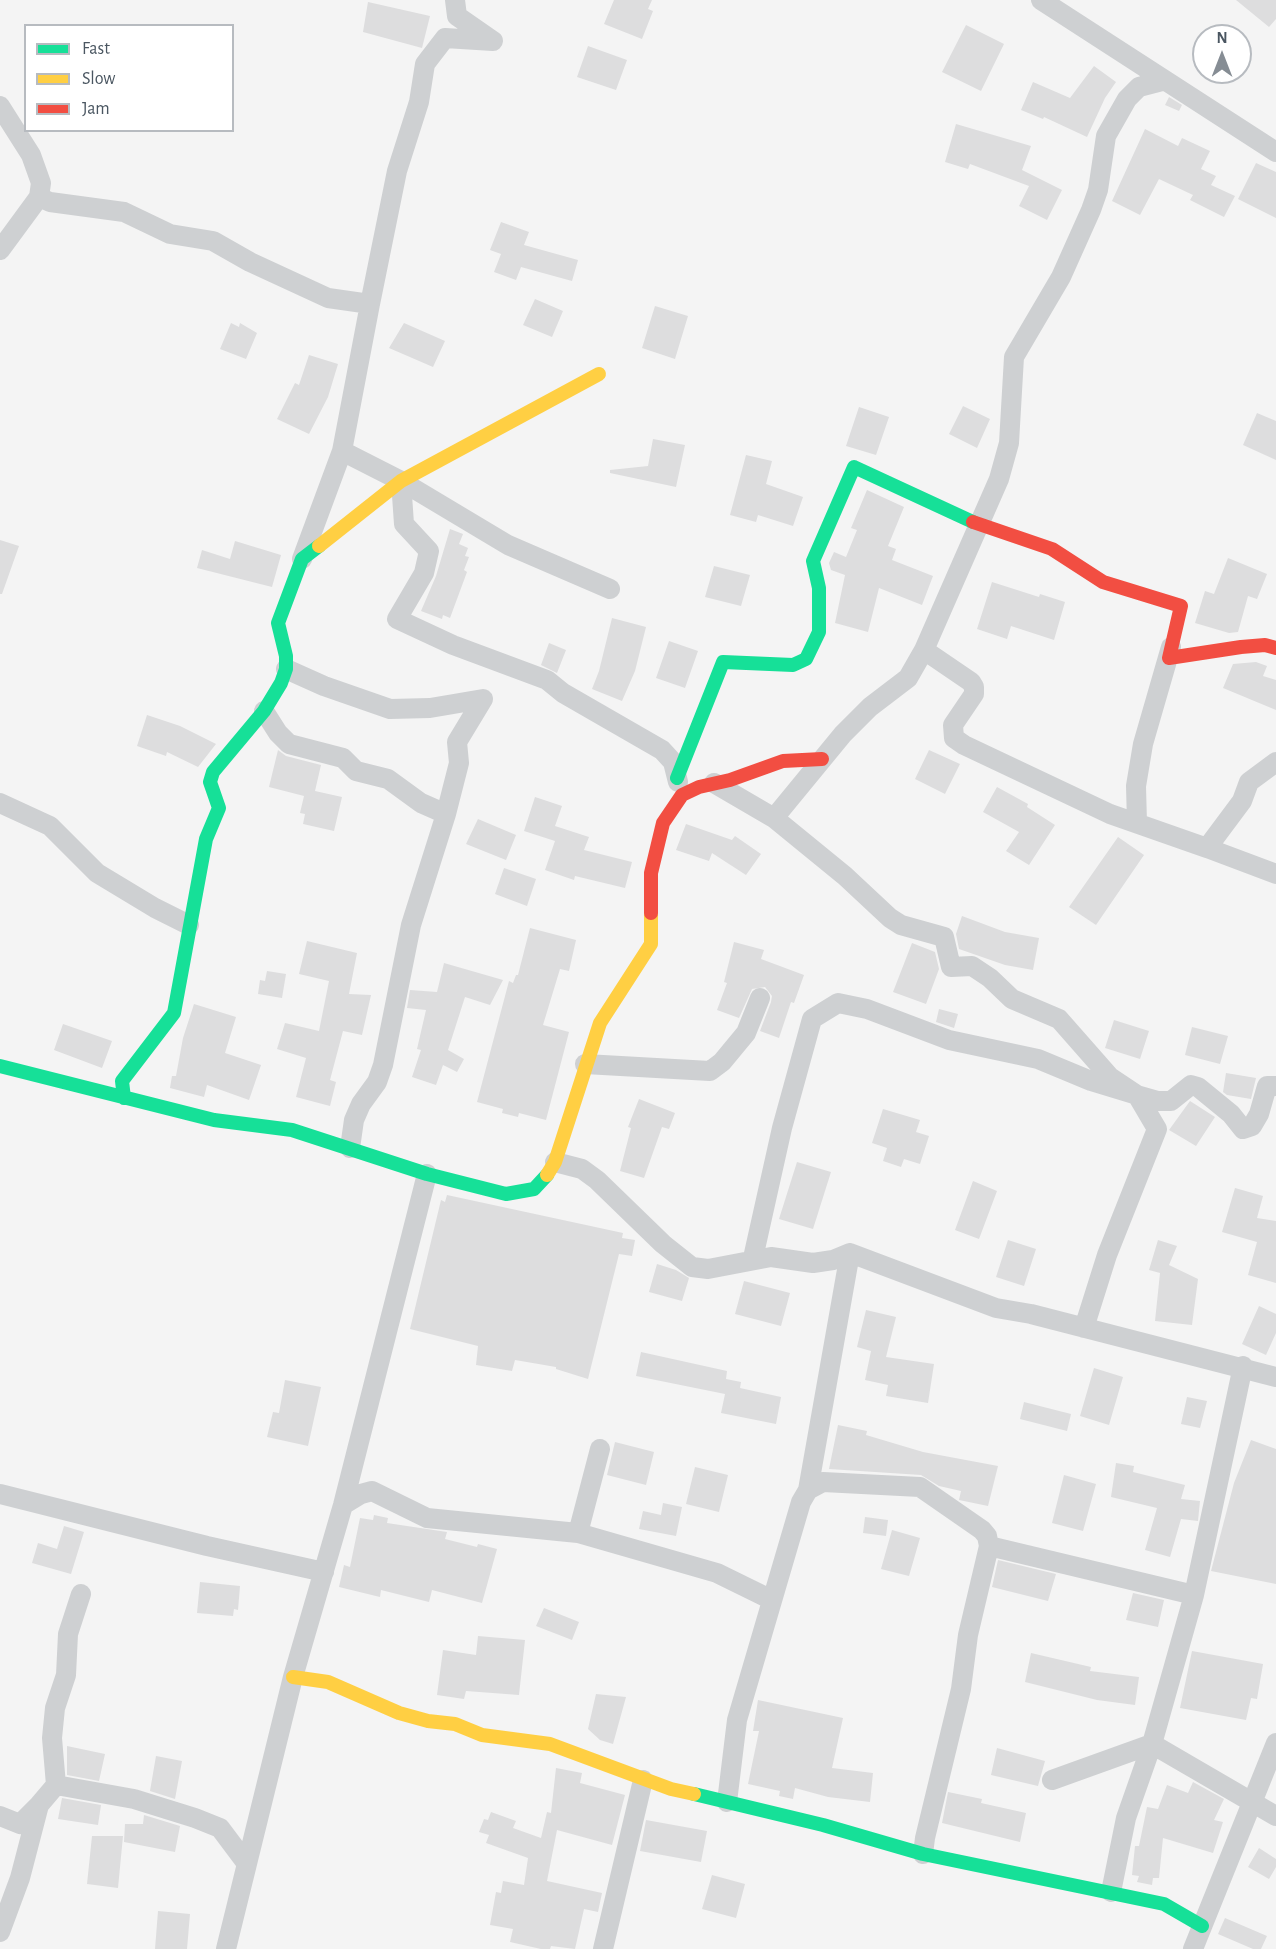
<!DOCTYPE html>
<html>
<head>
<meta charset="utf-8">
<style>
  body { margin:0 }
  #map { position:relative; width:1276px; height:1949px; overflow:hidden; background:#f4f4f4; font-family:"Alegreya Sans",sans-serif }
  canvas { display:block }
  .legend { position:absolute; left:24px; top:24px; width:210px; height:108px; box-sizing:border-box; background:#fff; border:2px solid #b7bbc0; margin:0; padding:8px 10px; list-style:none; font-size:18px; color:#4a5661 }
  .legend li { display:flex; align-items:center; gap:12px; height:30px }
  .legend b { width:30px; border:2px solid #b7bbc0 }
  .north { position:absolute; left:1192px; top:24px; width:60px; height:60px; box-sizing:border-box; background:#fff; border:2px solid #b7bbc0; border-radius:50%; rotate:0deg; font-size:16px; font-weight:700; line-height:24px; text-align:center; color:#4a5661 }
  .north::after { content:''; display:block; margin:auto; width:21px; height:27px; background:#868d94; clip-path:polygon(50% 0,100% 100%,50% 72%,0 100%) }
</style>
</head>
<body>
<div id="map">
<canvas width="1276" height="1949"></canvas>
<ul class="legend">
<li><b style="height:8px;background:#16e098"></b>Fast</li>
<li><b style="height:8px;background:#ffcf43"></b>Slow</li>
<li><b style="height:8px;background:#f24e42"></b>Jam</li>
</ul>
<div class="north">N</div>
</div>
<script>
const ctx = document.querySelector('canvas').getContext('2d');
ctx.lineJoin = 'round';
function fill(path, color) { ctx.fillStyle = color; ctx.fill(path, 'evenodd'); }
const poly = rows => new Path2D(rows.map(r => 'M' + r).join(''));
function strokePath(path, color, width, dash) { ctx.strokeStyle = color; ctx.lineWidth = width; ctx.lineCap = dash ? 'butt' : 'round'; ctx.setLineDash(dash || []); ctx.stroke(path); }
fill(poly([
  [614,0,652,0,648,9,653,11,642,39,604,24],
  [1236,0,1276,0,1276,19,1269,27],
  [368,2,430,16,422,48,363,32],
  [966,25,1004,44,981,91,942,72],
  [588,46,627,60,616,90,577,77],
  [1094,66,1116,82,1105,98,1087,137,1044,117,1043,119,1021,110,1033,82,1070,98],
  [1169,97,1182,105,1179,111,1165,105],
  [956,124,1031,146,1022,170,1062,190,1047,220,1019,206,1029,186,970,164,968,169,945,162],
  [1145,129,1178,146,1182,138,1210,151,1201,169,1216,176,1211,185,1235,196,1224,217,1190,200,1193,195,1159,179,1140,215,1112,201],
  [1256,163,1276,172,1276,218,1238,199],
  [501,222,529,232,524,245,578,260,572,281,521,267,516,280,494,272,501,254,490,250],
  [535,299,563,311,552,337,523,325],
  [655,306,688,316,675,359,642,348],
  [231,323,239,327,240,323,257,333,246,359,220,349],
  [404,323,445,341,433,367,389,348],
  [309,355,338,364,328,397,309,434,277,419,295,383,299,385],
  [963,406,990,419,977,448,949,434],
  [859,407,889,417,876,455,846,446],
  [1257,413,1276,421,1276,460,1243,445],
  [653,439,685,445,676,487,610,473,610,470,648,466],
  [746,455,772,461,766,484,803,497,793,526,758,515,756,522,730,515],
  [867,490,904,507,888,546,896,549,892,560,933,576,922,605,879,588,868,632,835,623,845,575,831,570,829,563,834,552,846,557,857,530,851,528],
  [450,529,463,534,459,544,468,548,465,556,469,557,464,570,467,572,450,618,443,615,442,619,421,611,436,576],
  [0,540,19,546,2,594,0,594],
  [235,541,281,555,272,587,197,568,202,550,230,559],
  [1228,558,1267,574,1257,599,1248,596,1238,632,1229,633,1195,623,1205,591,1214,594],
  [714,566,750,575,741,606,705,597],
  [992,582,1039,597,1040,594,1065,602,1054,640,1011,626,1007,639,977,629],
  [612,618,646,627,635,671,622,701,592,689,599,671],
  [669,641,698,651,685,688,656,678],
  [549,643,566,650,557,673,541,665],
  [1256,662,1267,666,1263,676,1276,680,1276,710,1223,688,1233,664],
  [147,715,180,726,216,744,198,767,167,752,166,756,137,746],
  [278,750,286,756,321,765,315,791,342,797,334,831,303,824,305,814,300,813,304,796,269,787],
  [929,750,960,764,945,794,915,779],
  [997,787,1028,804,1027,807,1055,825,1029,865,1006,851,1019,832,983,812],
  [535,797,562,806,555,826,589,837,584,850,632,862,625,888,575,876,574,880,545,870,555,841,524,831],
  [478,819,516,835,506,860,466,844],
  [686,824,732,840,735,836,761,854,746,875,712,853,709,861,676,850],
  [1118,837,1144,855,1096,925,1069,907],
  [504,868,536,879,527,906,495,894],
  [962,916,1005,932,1039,938,1033,970,1005,965,959,949,956,934],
  [530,928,576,940,569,971,560,969,543,1025,569,1032,546,1120,519,1113,518,1117,502,1113,503,1109,477,1102,509,981,513,983,516,975,518,975],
  [307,941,357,953,349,994,371,995,362,1035,343,1031,330,1080,336,1082,330,1106,296,1097,306,1058,277,1049,285,1023,319,1031,329,981,299,974],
  [734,942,764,950,761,959,804,975,794,1003,791,1002,779,1038,760,1031,771,1002,772,996,765,987,752,989,739,1018,717,1010,727,983,724,982],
  [912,943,935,952,939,969,926,1004,893,992],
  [444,963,503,980,490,1005,465,997,448,1050,464,1059,457,1072,443,1065,436,1085,412,1077,421,1050,417,1049,426,1010,407,1008,410,990,437,992],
  [267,971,286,974,282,998,258,994,260,980,265,981],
  [194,1004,236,1017,225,1053,261,1065,249,1100,207,1085,204,1097,170,1088,172,1076,176,1076,183,1038],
  [939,1009,958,1014,954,1028,936,1022],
  [1114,1020,1149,1031,1140,1059,1105,1048],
  [63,1024,112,1041,102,1068,54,1050],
  [1192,1027,1228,1036,1220,1064,1185,1055],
  [1226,1073,1256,1078,1251,1099,1227,1095,1223,1092],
  [639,1099,675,1113,669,1129,662,1127,644,1178,620,1171,631,1128,628,1127],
  [1190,1101,1215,1117,1196,1146,1169,1130],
  [883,1109,920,1120,916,1132,929,1136,920,1164,904,1159,901,1167,883,1161,887,1148,872,1143],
  [797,1162,831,1172,813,1229,779,1219],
  [973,1181,997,1191,979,1239,955,1230],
  [1235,1188,1263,1196,1257,1218,1276,1221,1276,1283,1248,1275,1257,1242,1222,1232],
  [447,1195,623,1233,622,1238,635,1240,632,1256,619,1254,588,1379,556,1369,556,1367,515,1360,512,1371,476,1365,478,1346,410,1329,441,1200,445,1202],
  [1008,1240,1036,1249,1024,1286,996,1277],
  [1158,1240,1177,1246,1169,1265,1198,1279,1192,1325,1155,1321,1160,1273,1149,1270],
  [657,1264,676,1270,689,1278,682,1301,649,1292],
  [744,1281,790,1293,781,1326,735,1314],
  [1259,1306,1276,1314,1276,1333,1266,1355,1242,1344],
  [866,1310,896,1317,886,1357,934,1364,928,1403,886,1396,888,1385,865,1380,871,1351,857,1347],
  [641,1352,727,1371,726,1379,741,1382,740,1388,781,1397,776,1424,721,1413,725,1394,636,1376],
  [1094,1368,1123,1377,1109,1425,1080,1416],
  [285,1380,321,1387,308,1446,267,1437,273,1412,279,1413],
  [1187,1397,1207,1401,1200,1428,1181,1424],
  [1024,1402,1071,1414,1067,1431,1020,1419],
  [838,1425,867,1431,866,1435,923,1452,998,1466,988,1506,959,1500,961,1491,939,1486,921,1475,829,1469],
  [1251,1440,1276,1449,1276,1584,1211,1571,1234,1483],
  [615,1442,654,1452,646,1485,607,1475],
  [1116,1463,1134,1466,1133,1472,1185,1485,1181,1499,1200,1501,1198,1521,1181,1519,1170,1557,1145,1550,1157,1508,1111,1497],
  [695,1467,728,1475,719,1512,686,1504],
  [1064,1475,1096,1484,1083,1531,1052,1523],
  [663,1503,682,1507,676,1536,639,1529,643,1511,661,1515],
  [374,1515,388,1518,387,1523,447,1532,445,1539,477,1547,478,1544,497,1549,482,1603,432,1590,429,1602,381,1590,380,1597,339,1587,344,1565,350,1567,360,1518,373,1520],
  [865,1517,888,1520,886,1536,863,1533],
  [64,1526,84,1532,71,1574,32,1563,38,1543,57,1549],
  [892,1530,920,1538,909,1576,881,1569],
  [998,1560,1056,1574,1048,1601,992,1587],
  [200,1582,240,1586,238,1610,234,1609,233,1616,197,1613],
  [1133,1593,1164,1600,1158,1627,1126,1620],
  [544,1608,579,1622,572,1640,536,1626],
  [478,1636,525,1640,519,1695,466,1691,464,1699,437,1695,443,1650,476,1655],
  [1192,1651,1263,1664,1257,1699,1251,1698,1246,1720,1180,1708],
  [1031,1653,1091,1667,1090,1671,1139,1677,1135,1705,1097,1700,1025,1682],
  [596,1694,626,1697,613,1744,600,1740,588,1729],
  [758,1700,843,1718,832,1768,873,1773,870,1802,828,1797,795,1788,793,1799,779,1796,780,1791,748,1784,759,1731,753,1731],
  [67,1746,105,1754,99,1781,67,1775],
  [997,1748,1045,1761,1038,1786,991,1775],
  [156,1756,182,1761,175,1799,150,1791],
  [556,1768,582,1773,580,1783,625,1795,612,1845,557,1830,547,1881,602,1893,598,1912,584,1909,575,1949,551,1946,550,1949,541,1949,510,1942,513,1929,490,1925,496,1892,501,1893,503,1881,524,1885,528,1858,486,1843,489,1835,479,1832,484,1819,488,1820,491,1812,516,1821,513,1828,541,1838,547,1812,551,1813],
  [1193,1782,1224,1799,1214,1820,1223,1822,1213,1853,1163,1838,1159,1878,1153,1878,1152,1885,1137,1882,1139,1876,1132,1875,1135,1846,1139,1846,1147,1807,1158,1809,1167,1785,1188,1793],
  [948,1792,982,1799,981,1803,1026,1813,1020,1842,942,1823],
  [62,1798,101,1805,98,1825,58,1819],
  [144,1815,180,1826,175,1852,124,1842,125,1824,143,1824],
  [646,1820,707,1831,701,1862,640,1851],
  [92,1836,123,1836,118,1888,87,1884],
  [1259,1848,1276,1859,1276,1867,1269,1879,1248,1867],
  [712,1875,745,1884,736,1918,702,1909],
  [158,1911,190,1914,187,1949,155,1949],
  [1225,1918,1267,1936,1261,1949,1253,1949,1218,1934]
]), '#ddddde');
strokePath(poly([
  [1041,0,1276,152],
  [0,106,31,155,41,183,39,197,50,202,124,212,170,234,213,241,250,262,328,298,370,304,342,451,302,559],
  [0,250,39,197],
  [370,304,397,171,419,102,425,64,445,38,493,41,457,16,455,0],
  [342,451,401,481,508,545,610,589],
  [401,481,404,524,429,551,424,573,397,619,453,645,547,680,563,693,662,750,673,762,678,782],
  [924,650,971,682,974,687,974,694,953,725,954,738,964,745,1110,814,1207,848],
  [286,669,324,686,390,709,430,708,483,699,457,742,459,763,446,814],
  [264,711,278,733,289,744,343,758,356,771,388,779,421,803,446,814,411,925,383,1065,377,1082,361,1104,354,1120,350,1148],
  [1276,762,1249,782,1242,801,1207,848,1276,874],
  [714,783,774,818,845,876,890,918,901,925,944,937,951,967,972,966,990,978,1012,999,1059,1019,1110,1077,1137,1095,1158,1101,1171,1101,1191,1085,1198,1087,1231,1114,1243,1129,1252,1126,1259,1114,1267,1086,1276,1086],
  [0,803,50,826,97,873,155,908,189,925],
  [774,818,843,734,870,707,908,678,924,650,999,479,1009,443,1014,357,1061,277,1091,210,1098,190,1106,136,1127,99,1139,87,1162,81],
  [1137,823,1136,786,1143,744,1171,647],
  [585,1064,710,1071,722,1062,746,1033,760,998],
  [555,1162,582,1169,597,1180,663,1244,692,1267,708,1269,771,1257,813,1263,833,1260,850,1253,996,1308,1031,1314,1276,1377],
  [753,1258,782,1128,812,1019,838,1003,867,1009,949,1040,1038,1059,1091,1081,1137,1095,1157,1129,1107,1255,1084,1328],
  [808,1490,823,1482,920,1487,982,1530,987,1536,989,1546,968,1635,961,1689,925,1838,923,1854],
  [0,1494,207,1546,324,1572],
  [343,1505,361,1494,372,1491,427,1518,578,1533,600,1449],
  [578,1533,717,1573,772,1600],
  [989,1546,1194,1595],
  [1052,1780,1152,1744,1194,1595,1243,1366],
  [56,1785,52,1738,55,1708,66,1675,68,1634,81,1594],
  [727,1802,737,1720,801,1502,808,1490,850,1253],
  [0,1816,20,1824,39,1805],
  [1111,1892,1126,1818,1152,1744,1276,1816],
  [0,1932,20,1878,39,1805,56,1785,134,1799,195,1818,220,1828,247,1864],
  [226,1949,293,1677,343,1505,427,1174],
  [603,1949,643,1780],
  [1193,1949,1276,1743]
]), '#ced0d2', 20);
strokePath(poly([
  [677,778,723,662,793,665,806,659,819,632,819,588,813,561,854,467,973,522],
  [0,1066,214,1120,292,1130,427,1174,506,1194,534,1189,547,1175],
  [124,1098,122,1081,174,1013,206,839,219,808,210,782,213,772,264,711,281,683,286,669,286,656,278,623,302,559,319,546],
  [694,1794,823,1825,923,1854,1164,1904,1202,1926]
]), '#16e098', 14);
strokePath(poly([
  [319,546,401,481,599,374],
  [547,1175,555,1162,600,1023,651,944,651,913],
  [293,1677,328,1682,399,1713,428,1721,455,1724,482,1735,550,1744,671,1789,694,1794]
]), '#ffcf43', 14);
strokePath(poly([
  [973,522,1052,549,1103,582,1181,606,1169,658,1241,647,1265,645,1276,648],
  [651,913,651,873,663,823,682,795,699,787,730,780,783,761,822,759]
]), '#f24e42', 14);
</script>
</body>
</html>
